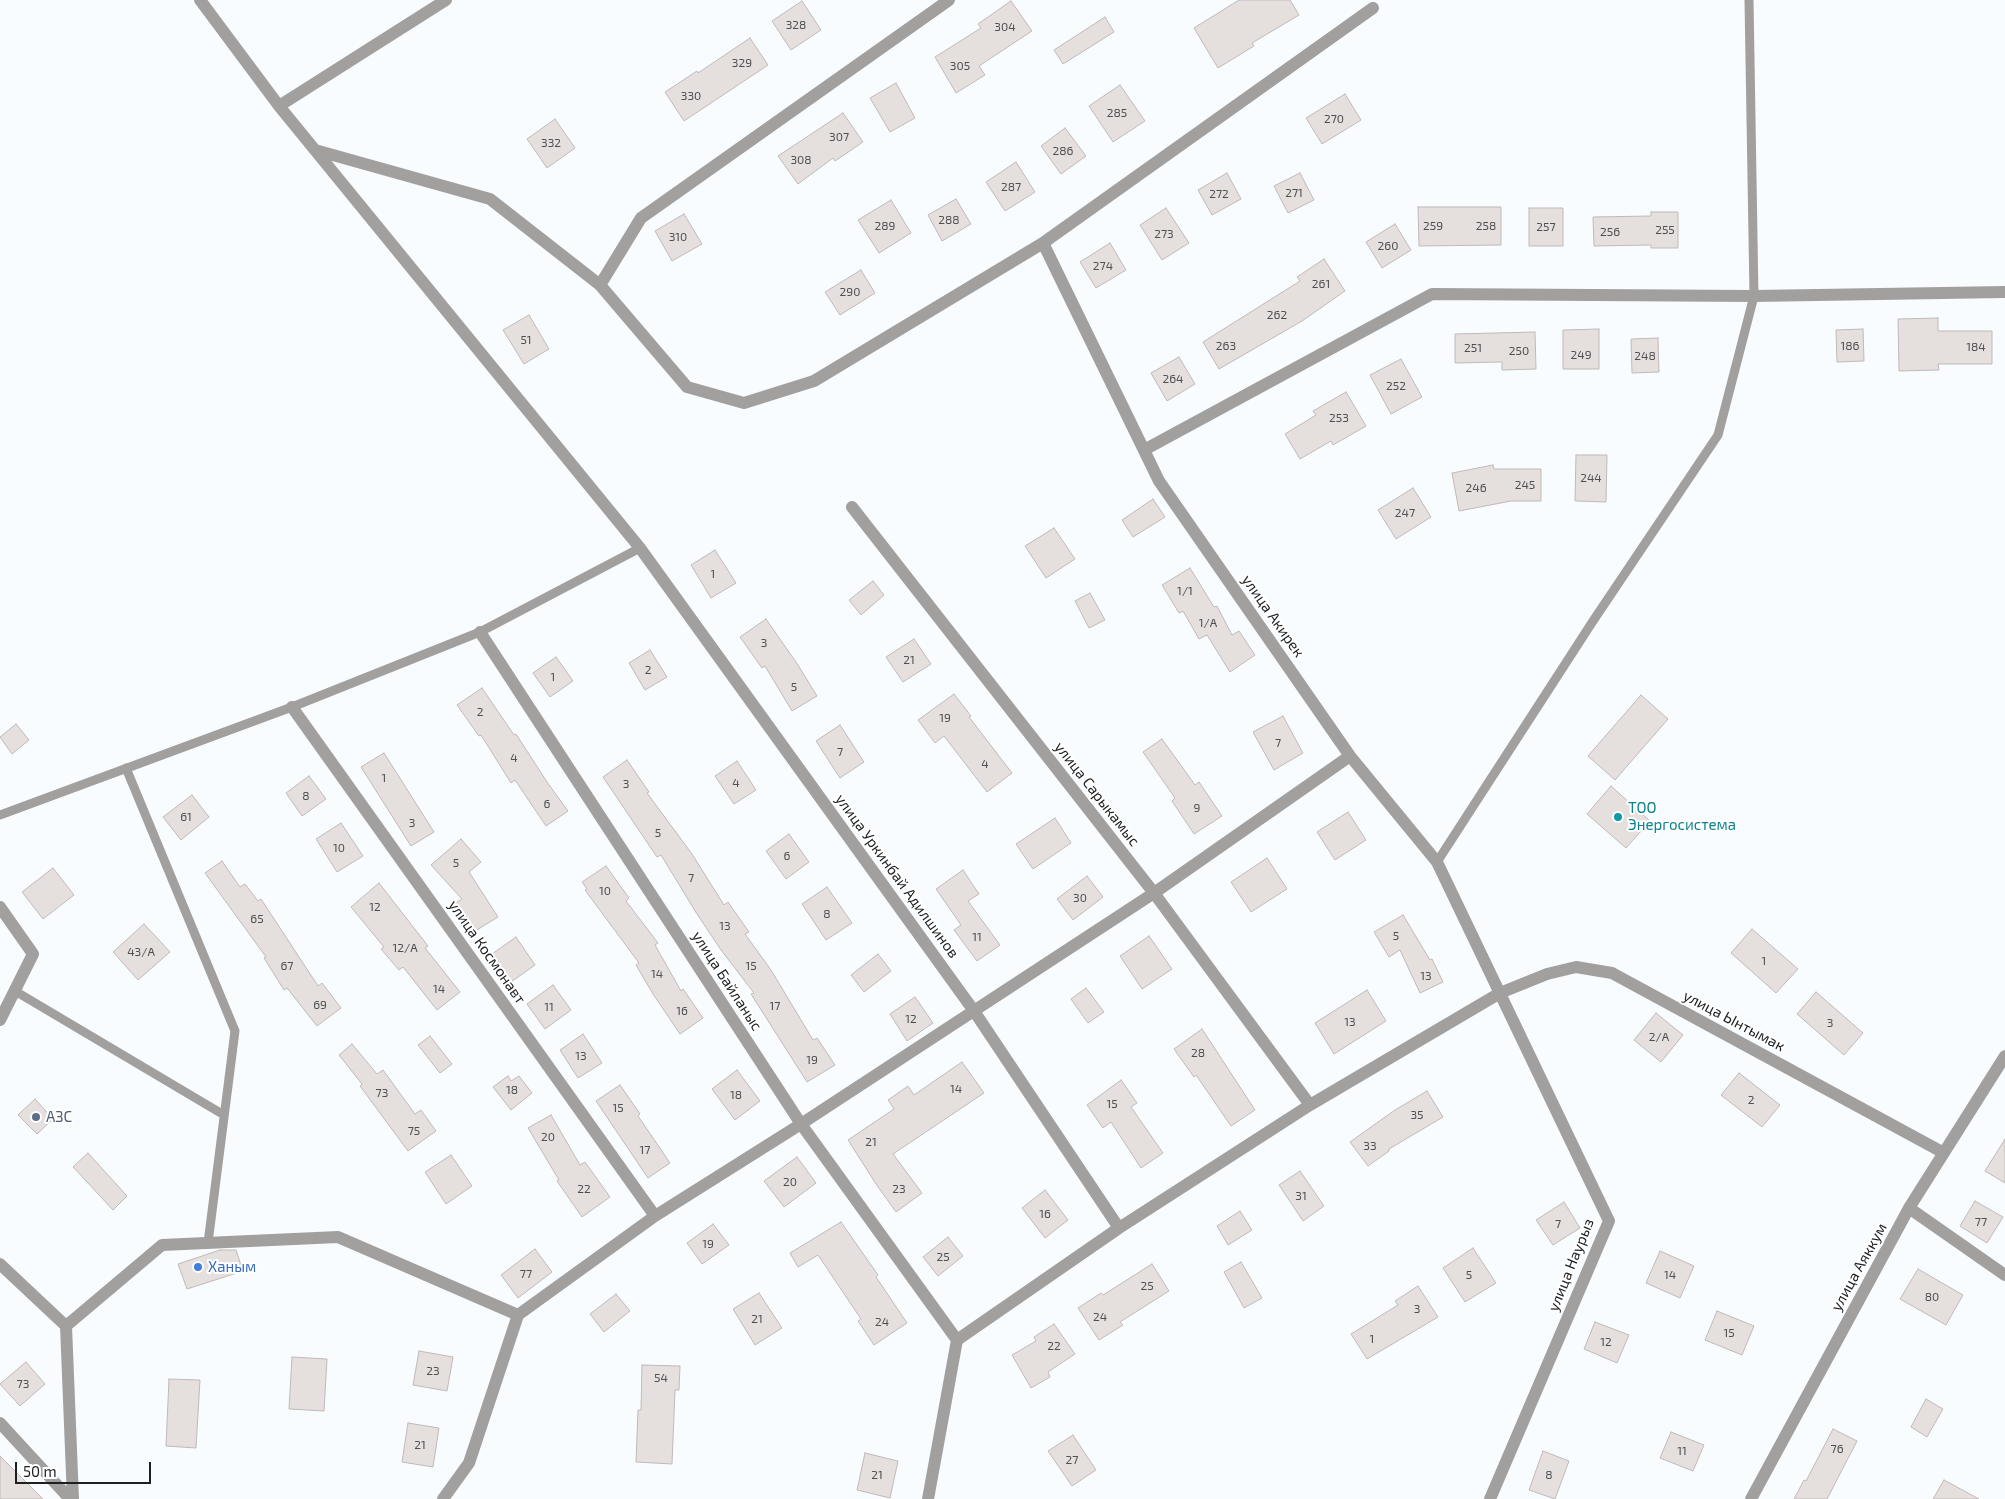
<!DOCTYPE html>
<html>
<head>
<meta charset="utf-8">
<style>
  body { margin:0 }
  #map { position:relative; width:2005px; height:1499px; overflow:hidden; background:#f9fcfe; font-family:"Exo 2",sans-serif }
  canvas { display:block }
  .scale { position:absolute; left:15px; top:1462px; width:136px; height:22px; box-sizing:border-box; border:2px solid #1d1f20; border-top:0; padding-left:6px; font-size:15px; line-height:18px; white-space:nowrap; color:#1d1f20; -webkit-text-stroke:4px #fff; paint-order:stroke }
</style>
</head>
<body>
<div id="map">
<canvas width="2005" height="1499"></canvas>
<div class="scale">50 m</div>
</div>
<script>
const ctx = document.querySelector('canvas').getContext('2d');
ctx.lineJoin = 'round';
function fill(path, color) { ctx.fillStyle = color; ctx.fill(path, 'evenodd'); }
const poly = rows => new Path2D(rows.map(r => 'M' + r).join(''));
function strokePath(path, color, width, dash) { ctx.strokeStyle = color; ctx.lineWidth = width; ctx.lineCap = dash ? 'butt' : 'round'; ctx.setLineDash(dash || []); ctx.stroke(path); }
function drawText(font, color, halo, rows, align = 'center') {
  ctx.font = font + ' "Exo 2",sans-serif'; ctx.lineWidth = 4; ctx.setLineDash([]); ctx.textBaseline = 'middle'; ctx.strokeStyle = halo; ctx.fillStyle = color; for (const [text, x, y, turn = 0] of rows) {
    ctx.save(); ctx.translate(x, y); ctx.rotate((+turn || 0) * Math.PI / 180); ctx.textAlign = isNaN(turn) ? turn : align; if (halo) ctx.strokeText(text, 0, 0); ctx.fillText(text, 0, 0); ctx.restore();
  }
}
const building = poly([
  [1239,0,1290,0,1299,15,1252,43,1254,46,1218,68,1194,28,1239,0],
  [802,1,821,30,791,50,772,21,802,1],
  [1011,1,1032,31,979,66,985,75,956,93,935,57,981,28,978,24,1011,1],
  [1105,17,1114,32,1063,64,1054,50,1105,17],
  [750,38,768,65,684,121,665,92,697,71,698,73,750,38],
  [896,83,915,118,890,132,870,98,896,83],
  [1120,85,1145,121,1113,142,1089,106,1120,85],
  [1345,94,1361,120,1322,144,1306,118,1345,94],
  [843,113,863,142,835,161,833,158,798,184,778,156,843,113],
  [555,119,575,148,547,168,527,139,555,119],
  [1065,128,1086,156,1061,174,1041,146,1065,128],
  [1016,162,1035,192,1005,211,986,182,1016,162],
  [1227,173,1241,199,1212,215,1198,190,1227,173],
  [1300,173,1314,200,1288,213,1274,186,1300,173],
  [956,199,971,224,942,241,928,215,956,199],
  [891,200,911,233,879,253,858,220,891,200],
  [1418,207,1501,207,1501,245,1419,246,1418,207],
  [1166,208,1189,243,1162,260,1140,225,1166,208],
  [1529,208,1563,208,1563,246,1529,246,1529,208],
  [1651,212,1678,212,1678,248,1651,248,1651,245,1594,246,1593,217,1651,216,1651,212],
  [684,214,702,244,672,261,655,231,684,214],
  [1395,224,1411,250,1382,268,1366,242,1395,224],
  [1110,243,1126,270,1096,288,1080,262,1110,243],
  [1324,259,1345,291,1302,321,1219,369,1203,342,1300,281,1297,277,1324,259],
  [861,270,875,293,840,315,825,292,861,270],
  [529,315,549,349,524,364,503,330,529,315],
  [1938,318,1938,331,1992,331,1992,364,1938,364,1939,370,1899,371,1898,319,1938,318],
  [1599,329,1599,369,1563,369,1563,330,1599,329],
  [1863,329,1864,361,1837,362,1836,330,1863,329],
  [1535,332,1536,369,1502,370,1502,362,1455,363,1455,334,1535,332],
  [1658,338,1659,372,1632,373,1631,339,1658,338],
  [1179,357,1195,384,1167,401,1151,373,1179,357],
  [1401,359,1422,397,1391,414,1370,375,1401,359],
  [1346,392,1366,426,1333,445,1331,441,1300,459,1285,434,1316,415,1313,411,1346,392],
  [1576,455,1607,455,1606,502,1575,501,1576,455],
  [1493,465,1494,469,1541,469,1541,501,1511,501,1459,511,1452,473,1493,465],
  [1413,488,1431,517,1396,539,1378,510,1413,488],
  [1153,499,1165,517,1133,537,1122,520,1153,499],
  [1054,528,1075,559,1046,578,1025,546,1054,528],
  [715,550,736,583,711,598,691,565,715,550],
  [1190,568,1214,607,1217,606,1232,635,1239,631,1255,655,1230,672,1207,635,1199,639,1183,611,1179,613,1162,585,1190,568],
  [873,581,884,595,861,615,849,600,873,581],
  [1090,593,1105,620,1089,628,1075,601,1090,593],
  [766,619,798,665,817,696,792,711,765,666,762,668,740,637,766,619],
  [914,639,931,664,903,682,886,657,914,639],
  [650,650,667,677,645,690,629,663,650,650],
  [556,657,573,681,550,697,533,673,556,657],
  [482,688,514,735,516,734,547,782,568,811,546,826,515,780,511,783,481,735,479,736,457,705,482,688],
  [954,694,971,716,969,717,1012,773,987,792,944,736,935,743,918,720,954,694],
  [1641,695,1668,719,1615,780,1588,756,1641,695],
  [1283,716,1303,753,1274,770,1253,732,1283,716],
  [16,724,29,740,12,754,0,737,16,724],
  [840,725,864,762,840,778,816,741,840,725],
  [1162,739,1195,785,1199,782,1222,816,1194,834,1172,801,1175,798,1143,752,1162,739],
  [384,753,434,832,411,846,361,767,384,753],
  [627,760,649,792,647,793,692,854,724,905,728,902,749,932,745,934,771,970,813,1040,817,1038,835,1065,807,1082,751,994,754,993,721,950,697,914,661,855,657,857,603,777,627,760],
  [737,761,756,790,734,804,715,776,737,761],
  [309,776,326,799,302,816,286,793,309,776],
  [1611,786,1650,821,1626,848,1587,814,1611,786],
  [192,795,209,817,181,840,163,817,192,795],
  [1348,812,1366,840,1335,860,1317,832,1348,812],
  [1055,818,1071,843,1033,869,1016,844,1055,818],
  [341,823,363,856,337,872,316,839,341,823],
  [789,834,809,862,786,879,766,851,789,834],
  [461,839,481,862,469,872,498,917,472,933,454,904,462,899,431,865,461,839],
  [1267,858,1287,889,1251,912,1231,882,1267,858],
  [222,861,240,887,245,884,258,901,261,899,318,986,322,983,341,1008,317,1026,287,988,284,990,264,958,266,957,205,873,222,861],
  [606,866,629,898,626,901,658,943,655,945,681,991,683,989,703,1018,680,1034,653,994,636,965,639,963,585,890,587,889,582,882,606,866],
  [53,868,74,895,43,919,22,892,53,868],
  [963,870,979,894,968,901,1000,945,977,961,954,930,961,925,936,889,963,870],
  [1087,876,1103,897,1073,920,1057,899,1087,876],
  [379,883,428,946,425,948,460,992,437,1010,403,967,399,970,381,949,384,947,351,907,379,883],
  [827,887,852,923,826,940,802,904,827,887],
  [1403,915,1430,960,1432,959,1443,982,1420,993,1400,950,1389,957,1374,932,1403,915],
  [144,924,170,952,138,980,113,952,144,924],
  [1752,929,1798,969,1776,993,1731,953,1752,929],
  [1149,936,1172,969,1142,989,1120,956,1149,936],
  [516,937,535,965,511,982,492,954,516,937],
  [878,954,891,971,864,992,851,975,878,954],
  [553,985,571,1010,545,1029,527,1004,553,985],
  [1086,988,1104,1012,1088,1023,1071,999,1086,988],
  [1367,990,1386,1021,1334,1054,1315,1023,1367,990],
  [1816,992,1863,1033,1844,1055,1797,1014,1816,992],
  [915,997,933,1023,907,1041,890,1014,915,997],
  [1656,1013,1683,1035,1661,1062,1634,1040,1656,1013],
  [1202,1029,1255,1110,1231,1126,1196,1075,1194,1077,1174,1049,1202,1029],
  [583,1034,602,1063,578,1078,560,1050,583,1034],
  [430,1036,452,1064,440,1073,418,1045,430,1036],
  [352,1044,377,1074,383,1070,415,1114,421,1110,436,1131,408,1151,360,1086,362,1084,339,1055,352,1044],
  [962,1062,984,1093,893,1154,922,1193,896,1212,876,1184,848,1140,894,1109,888,1100,908,1086,914,1095,962,1062],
  [737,1070,760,1101,735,1120,712,1089,737,1070],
  [1739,1073,1780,1105,1762,1127,1721,1095,1739,1073],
  [508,1076,511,1081,519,1076,532,1093,511,1110,493,1087,508,1076],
  [1121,1080,1137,1103,1131,1107,1163,1153,1141,1168,1111,1122,1103,1128,1087,1105,1121,1080],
  [620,1085,640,1114,638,1116,670,1163,648,1178,596,1101,620,1085],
  [1427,1091,1443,1117,1389,1149,1389,1151,1368,1166,1350,1142,1395,1110,1427,1091],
  [35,1099,53,1119,37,1134,18,1115,35,1099],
  [551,1115,580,1165,585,1162,610,1197,582,1217,557,1181,559,1180,528,1128,551,1115],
  [2005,1139,2005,1183,1985,1171,2005,1139],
  [88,1153,127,1196,113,1210,73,1167,88,1153],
  [451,1155,472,1186,446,1204,425,1172,451,1155],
  [797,1157,816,1183,784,1207,764,1181,797,1157],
  [1300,1171,1324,1206,1303,1221,1279,1185,1300,1171],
  [1045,1190,1068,1220,1045,1238,1022,1208,1045,1190],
  [1975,1201,2003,1217,1987,1243,1960,1226,1975,1201],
  [1564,1202,1580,1228,1553,1245,1536,1220,1564,1202],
  [1240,1211,1252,1230,1228,1245,1217,1226,1240,1211],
  [841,1222,878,1275,876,1277,907,1323,874,1345,858,1321,861,1319,818,1255,798,1267,790,1253,841,1222],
  [713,1224,729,1245,702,1264,687,1243,713,1224],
  [948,1237,963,1256,938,1276,923,1257,948,1237],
  [1473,1248,1496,1283,1465,1302,1443,1268,1473,1248],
  [535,1249,552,1272,518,1298,501,1275,535,1249],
  [220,1250,236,1250,243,1271,187,1289,178,1264,220,1250],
  [1660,1251,1694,1266,1680,1298,1646,1283,1660,1251],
  [1241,1262,1262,1298,1244,1308,1224,1272,1241,1262],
  [1152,1264,1169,1291,1120,1322,1123,1325,1099,1340,1078,1308,1101,1293,1103,1295,1152,1264],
  [1918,1269,1963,1295,1946,1325,1900,1299,1918,1269],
  [1418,1286,1438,1317,1367,1359,1351,1334,1398,1305,1395,1301,1418,1286],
  [759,1293,782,1328,755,1345,733,1309,759,1293],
  [616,1294,630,1311,604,1332,590,1314,616,1294],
  [1717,1311,1754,1326,1742,1355,1705,1340,1717,1311],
  [1595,1322,1629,1335,1617,1363,1584,1349,1595,1322],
  [1054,1324,1075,1354,1048,1372,1050,1377,1031,1388,1012,1355,1036,1341,1034,1337,1054,1324],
  [419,1351,453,1357,447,1391,413,1385,419,1351],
  [292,1357,327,1359,324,1411,289,1409,292,1357],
  [26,1362,45,1384,20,1406,0,1384,26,1362],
  [642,1365,680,1366,679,1390,675,1390,672,1464,636,1462,638,1410,641,1410,642,1365],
  [169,1379,200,1380,196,1448,166,1446,169,1379],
  [1926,1399,1943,1409,1927,1437,1911,1427,1926,1399],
  [408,1423,439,1428,433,1467,402,1462,408,1423],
  [1833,1429,1857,1441,1827,1499,1794,1499,1804,1480,1806,1481,1833,1429],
  [1671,1432,1704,1445,1693,1471,1660,1458,1671,1432],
  [1073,1435,1096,1470,1072,1486,1048,1451,1073,1435],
  [1543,1451,1569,1461,1555,1499,1529,1490,1543,1451],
  [865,1453,898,1461,890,1498,857,1490,865,1453],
  [0,1456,43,1499,0,1499,0,1456],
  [1944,1480,1979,1499,1933,1499,1944,1480]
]);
fill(building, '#e5dfde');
strokePath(building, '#c0b9b9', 1);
strokePath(poly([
  [126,768,235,1031,208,1243],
  [0,815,292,707,480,632,640,548],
  [1437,862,1593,621,1718,435,1754,296,1749,0],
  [15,991,224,1115]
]), '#a29f9f', 9);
strokePath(poly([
  [200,0,279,106,640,548,974,1011,1119,1228],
  [279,106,446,0],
  [315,150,490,199,600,285,687,387,744,403,814,381,1043,243,1373,8],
  [1043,243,1159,481,1350,756,1437,862,1609,1221,1490,1499],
  [600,285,641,218,949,0],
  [1144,450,1432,294,1754,296,2005,292],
  [852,507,1154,893,1310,1105],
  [480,632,801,1124,957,1340],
  [292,707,655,1216],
  [0,907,33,954,0,1020],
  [1909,1208,2005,1275],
  [0,1264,66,1326,73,1499],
  [66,1326,162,1245,338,1237,518,1315],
  [957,1340,1119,1228,1310,1105,1500,993,1547,974,1576,967,1612,973,1944,1153],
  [0,1423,70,1499],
  [443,1499,469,1463,518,1315,655,1216,801,1124,1154,893,1350,756],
  [928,1499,957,1340],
  [1751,1499,1909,1208,2005,1056]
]), '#a29f9f', 12);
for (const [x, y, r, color] of [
  [1618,817,5,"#0f9aa8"],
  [36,1117,5,"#5c6f8a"],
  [198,1267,5,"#3f7fe0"]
]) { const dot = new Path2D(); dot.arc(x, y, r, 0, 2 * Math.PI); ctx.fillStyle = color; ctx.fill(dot); strokePath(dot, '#fff', 2); }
drawText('12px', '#4f4f50', null, [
  ["328",796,25],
  ["304",1005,27],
  ["329",742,63],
  ["305",960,66],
  ["330",691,96],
  ["285",1117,113],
  ["270",1334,119],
  ["307",839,137],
  ["332",551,143],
  ["286",1063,151],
  ["308",801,160],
  ["287",1011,187],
  ["271",1294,193],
  ["272",1219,194],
  ["288",949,220],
  ["289",885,226],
  ["259",1433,226],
  ["258",1486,226],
  ["257",1546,227],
  ["255",1665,230],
  ["256",1610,232],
  ["273",1164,234],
  ["310",678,237],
  ["260",1388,246],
  ["274",1103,266],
  ["261",1321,284],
  ["290",850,292],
  ["262",1277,315],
  ["51",526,340],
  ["263",1226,346],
  ["186",1850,346],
  ["184",1976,347],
  ["251",1473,348],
  ["250",1519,351],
  ["249",1581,355],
  ["248",1645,356],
  ["264",1173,379],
  ["252",1396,386],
  ["253",1339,418],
  ["244",1591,478],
  ["245",1525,485],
  ["246",1476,488],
  ["247",1405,513],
  ["1",713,574],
  ["1/1",1185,591],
  ["1/А",1208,623],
  ["3",764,643],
  ["21",909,660],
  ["2",648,670],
  ["1",553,677],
  ["5",794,687],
  ["2",480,712],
  ["19",945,718],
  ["7",1278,743],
  ["7",840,752],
  ["4",514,758],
  ["4",985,764],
  ["1",384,778],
  ["4",736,783],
  ["3",626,784],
  ["8",306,796],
  ["6",547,804],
  ["9",1197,808],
  ["61",186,817],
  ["3",412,823],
  ["5",658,833],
  ["10",339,848],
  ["6",787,856],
  ["5",456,863],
  ["7",691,878],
  ["10",605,891],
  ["30",1080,898],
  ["12",375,907],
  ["8",827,914],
  ["65",257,919],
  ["13",725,926],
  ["5",1396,936],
  ["11",977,937],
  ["12/А",405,948],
  ["43/А",141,952],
  ["1",1764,961],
  ["67",287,966],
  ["15",751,966],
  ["14",657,974],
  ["13",1426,976],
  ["14",439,989],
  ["69",320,1005],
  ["17",775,1006],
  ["11",549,1007],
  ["16",682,1011],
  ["12",911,1019],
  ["13",1350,1022],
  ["3",1830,1023],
  ["2/А",1659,1037],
  ["28",1198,1053],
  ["13",581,1056],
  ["19",812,1060],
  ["14",956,1089],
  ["18",512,1090],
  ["73",382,1093],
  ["18",736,1095],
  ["2",1751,1100],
  ["15",1112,1104],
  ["15",618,1108],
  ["35",1417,1115],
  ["75",414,1131],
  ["20",548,1137],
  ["21",871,1142],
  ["33",1370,1146],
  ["17",645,1150],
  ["20",790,1182],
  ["22",584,1189],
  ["23",899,1189],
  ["31",1301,1196],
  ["16",1045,1214],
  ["77",1981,1222],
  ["7",1558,1224],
  ["19",708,1244],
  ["25",943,1257],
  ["77",526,1274],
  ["5",1469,1275],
  ["14",1670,1275],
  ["25",1147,1286],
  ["80",1932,1297],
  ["3",1417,1309],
  ["24",1100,1317],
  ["21",757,1319],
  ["24",882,1322],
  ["15",1729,1333],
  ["1",1372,1339],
  ["12",1606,1342],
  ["22",1054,1346],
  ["23",433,1371],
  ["54",661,1378],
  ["73",23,1384],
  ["21",420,1445],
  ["76",1837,1449],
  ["11",1682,1451],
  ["27",1072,1460],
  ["21",877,1475],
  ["8",1549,1475]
]);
drawText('15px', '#1d1f20', '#fff', [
  ["улица Акирек",1273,616,55],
  ["улица Сарыкамыс",1097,794,52],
  ["улица Уркинбай Адилшинов",897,876,54],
  ["улица Космонавт",487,952,55],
  ["улица Байланыс",727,981,57],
  ["улица Ынтымак",1734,1021,28],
  ["улица Наурыз",1571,1265,-68],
  ["улица Аяккум",1859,1267,-61]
]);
drawText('15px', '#0d838f', '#fff', [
  ["ТОО",1628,808],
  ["Энергосистема",1628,825]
], 'left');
drawText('15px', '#4e5e75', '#fff', [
  ["АЗС",46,1117]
], 'left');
drawText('15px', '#366cbe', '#fff', [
  ["Ханым",208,1267]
], 'left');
</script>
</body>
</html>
